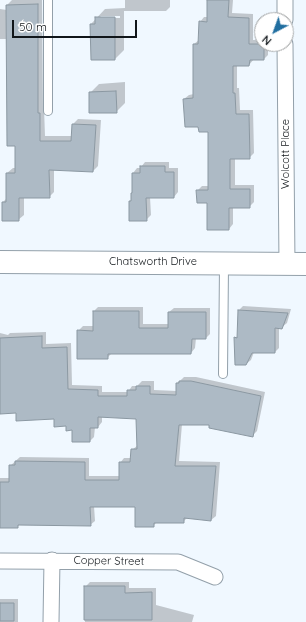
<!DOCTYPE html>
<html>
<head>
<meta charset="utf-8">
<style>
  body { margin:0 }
  #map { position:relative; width:306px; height:622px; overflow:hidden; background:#f0f8ff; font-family:Quicksand,sans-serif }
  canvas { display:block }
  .north { position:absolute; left:254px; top:12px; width:40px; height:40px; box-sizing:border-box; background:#fff; border:1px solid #a0a2a3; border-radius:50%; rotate:221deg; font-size:11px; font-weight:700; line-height:16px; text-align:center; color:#11161a }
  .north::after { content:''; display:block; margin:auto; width:14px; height:18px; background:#206ea0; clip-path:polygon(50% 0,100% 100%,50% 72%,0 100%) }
  .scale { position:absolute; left:12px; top:20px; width:125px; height:18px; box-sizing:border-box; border:2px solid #11161a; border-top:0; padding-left:5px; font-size:12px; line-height:14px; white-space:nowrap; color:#11161a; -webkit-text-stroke:3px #fff; paint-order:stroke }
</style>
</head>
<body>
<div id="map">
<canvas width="306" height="622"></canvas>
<div class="north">N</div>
<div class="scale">50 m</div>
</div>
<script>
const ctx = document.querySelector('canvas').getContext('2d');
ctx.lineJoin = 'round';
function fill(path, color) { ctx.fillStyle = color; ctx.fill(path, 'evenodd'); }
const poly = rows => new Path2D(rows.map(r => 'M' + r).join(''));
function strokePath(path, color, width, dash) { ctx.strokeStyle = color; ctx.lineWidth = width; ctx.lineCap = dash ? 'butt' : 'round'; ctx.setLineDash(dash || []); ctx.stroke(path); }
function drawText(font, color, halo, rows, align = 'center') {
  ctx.font = font + ' Quicksand,sans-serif'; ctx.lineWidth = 4; ctx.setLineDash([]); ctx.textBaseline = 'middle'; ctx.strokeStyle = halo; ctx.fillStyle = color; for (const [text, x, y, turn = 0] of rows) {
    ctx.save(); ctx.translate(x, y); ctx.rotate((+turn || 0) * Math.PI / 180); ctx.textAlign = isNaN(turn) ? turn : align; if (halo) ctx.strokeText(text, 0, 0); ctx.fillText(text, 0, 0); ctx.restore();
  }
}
fill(poly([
  [12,0,42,0,43,108,44,108,45,136,72,136,73,124,78,119,101,120,98,166,93,171,54,169,54,192,49,197,24,197,24,215,18,220,3,202,7,198,7,173,13,168,16,168,16,145,6,39,0,39,0,9,7,10,7,5],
  [125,0,170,0,170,7,166,11,124,11,124,50,115,59,91,24,105,9,125,8],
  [101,16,120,16,120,18,99,18],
  [208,0,233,0,232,13,253,14,253,40,262,40,262,44,268,44,268,55,264,59,254,59,249,65,237,65,237,88,239,88,240,110,253,110,254,153,249,158,235,158,235,185,254,185,254,202,249,207,233,207,233,224,229,229,197,191,202,186,209,186,209,131,199,126,184,99,189,95,194,94,194,44,199,40,200,22,204,17,208,17],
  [125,82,125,103,116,112,90,93,99,84],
  [145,162,169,162,169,168,178,168,178,192,174,197,150,197,151,215,146,220,130,201,132,199,133,193,133,173,137,168,141,168,141,167],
  [243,306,291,309,287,323,282,327,279,327,279,348,275,352,254,352,251,360,246,364,235,338,238,336,238,311],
  [98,307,143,307,143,324,169,324,169,312,174,308,210,308,210,334,206,338,196,338,195,348,191,353,112,353,107,358,78,331,83,326,94,326,94,311],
  [46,332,46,344,71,343,72,385,102,386,102,392,128,392,132,386,137,386,142,381,154,381,154,390,177,391,177,383,182,379,184,377,196,377,265,392,257,431,252,436,210,424,182,424,179,461,220,462,216,516,211,520,187,518,183,522,157,522,153,526,136,506,94,506,95,521,90,525,20,524,17,527,0,527,0,478,10,478,10,466,20,457,89,458,89,476,120,476,120,463,124,458,132,458,132,450,138,445,137,418,102,416,102,422,98,427,95,427,94,437,90,441,55,418,17,412,0,413,0,333,8,335,10,333],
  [90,582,129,582,129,588,156,588,156,605,194,615,192,622,85,622,85,587],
  [0,599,18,599,18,622,0,622]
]), '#0003');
const building = poly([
  [207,0,229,0,228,17,249,18,249,44,264,44,264,60,250,60,249,66,233,66,233,93,235,93,236,114,249,114,250,159,230,159,230,189,250,189,250,208,229,208,229,230,207,230,207,203,197,203,196,190,208,190,208,132,199,132,198,127,185,127,183,99,193,98,193,44,198,44,199,21,207,22,207,0],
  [38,4,38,113,40,113,40,141,71,141,72,124,96,125,93,172,49,170,50,198,19,198,19,221,2,221,2,202,6,202,6,173,15,173,15,146,7,146,6,5,38,4],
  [95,17,115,17,115,60,91,60,90,24,95,24,95,17],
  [116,91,117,113,89,113,89,92,116,91],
  [140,166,165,166,165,172,174,172,174,198,146,198,147,221,129,221,129,201,131,201,131,193,132,193,132,173,140,173,140,166],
  [238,310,288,313,282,329,275,328,275,353,252,353,246,365,235,365,234,337,237,338,238,310],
  [93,311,139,311,139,328,168,328,168,312,206,312,206,339,192,339,191,354,108,354,108,359,77,359,77,330,93,331,93,311],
  [42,336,42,348,67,347,68,389,98,390,98,396,127,396,127,390,136,390,136,386,150,386,150,394,176,395,176,383,179,383,179,381,191,381,261,396,253,437,209,428,209,425,179,425,175,466,216,466,211,521,184,518,184,523,154,523,154,527,135,527,135,507,90,507,91,526,18,525,18,528,0,528,0,482,9,482,9,465,15,465,15,461,85,462,85,480,119,480,119,462,130,462,131,449,137,449,136,419,98,417,98,428,90,428,90,442,72,442,72,430,66,431,66,426,54,427,54,419,16,421,16,413,0,414,0,338,42,336],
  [84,586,125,586,125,593,152,592,152,620,84,620,84,586],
  [0,603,14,603,14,621,0,621,0,603]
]);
fill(building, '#adbac5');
strokePath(building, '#8b98a2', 1);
const lane = poly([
  [48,111,48,0],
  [223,374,224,265]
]);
const street = poly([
  [285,0,285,20],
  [285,44,287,264],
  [0,561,178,562,215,577],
  [51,622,52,560]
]);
const secondary = poly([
  [0,262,306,264]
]);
strokePath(lane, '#93a0aa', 10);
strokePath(street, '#93a0aa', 17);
strokePath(secondary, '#93a0aa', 24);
strokePath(lane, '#fff', 8);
strokePath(street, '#fff', 15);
strokePath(secondary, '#fff', 22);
drawText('11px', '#11161a', '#fff', [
  ["Wolcott Place",286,154,-90],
  ["Chatsworth Drive",153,262],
  ["Copper Street",109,561,1]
]);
</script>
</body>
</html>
